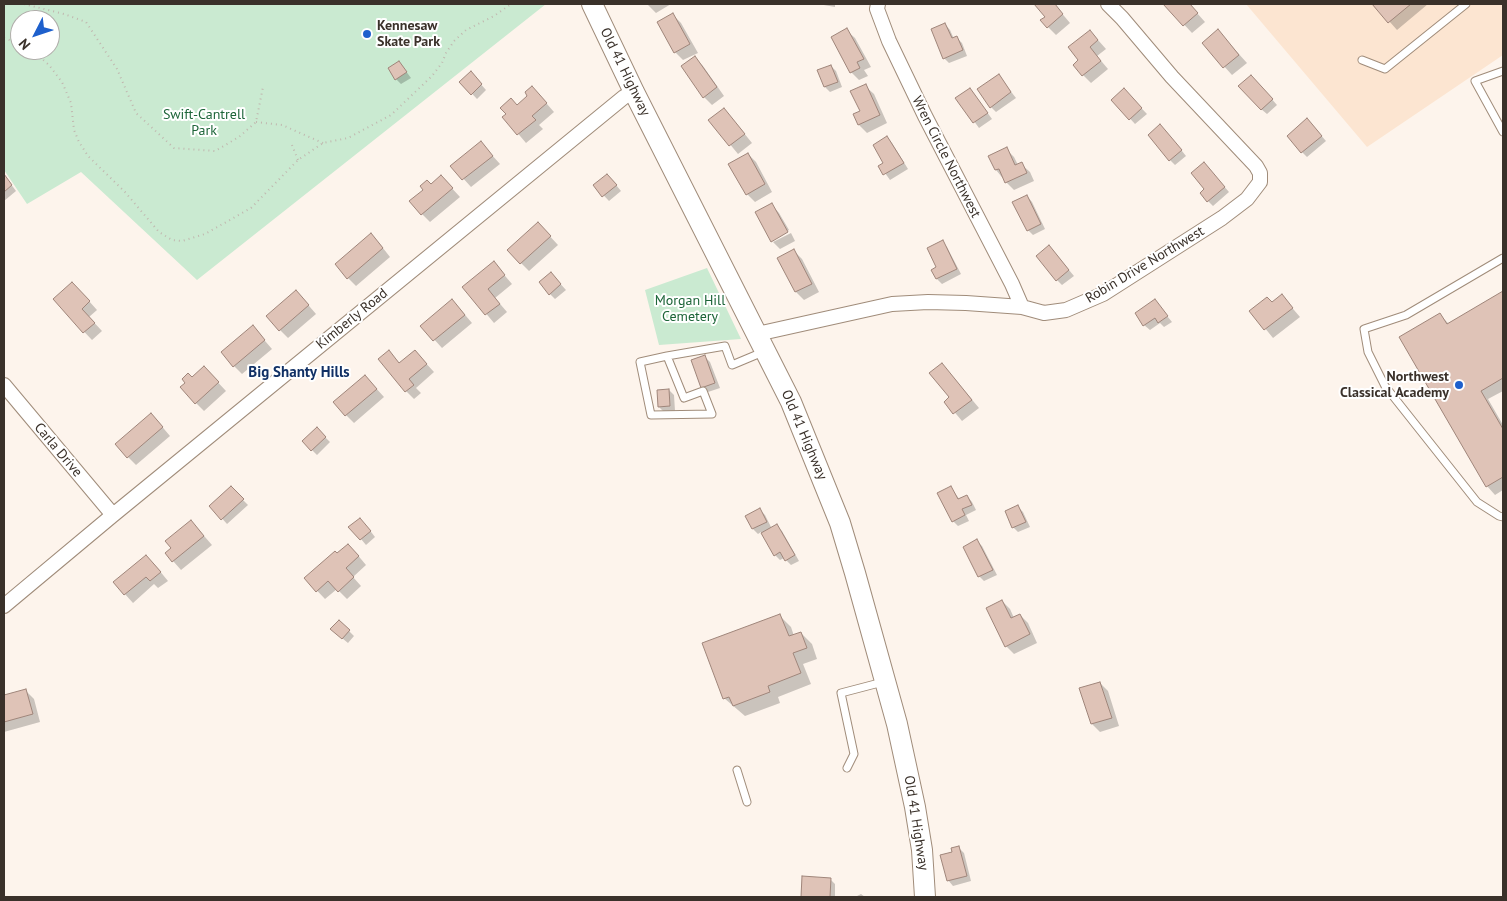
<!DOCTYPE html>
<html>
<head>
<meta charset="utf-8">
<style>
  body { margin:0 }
  #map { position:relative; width:1507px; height:901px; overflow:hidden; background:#fdf4ec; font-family:"PT Sans",sans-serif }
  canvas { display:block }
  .frame { position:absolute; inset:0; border:5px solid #3a312a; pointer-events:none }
  .north { position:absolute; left:10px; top:10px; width:50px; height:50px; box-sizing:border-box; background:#fff; border:1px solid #b0adaa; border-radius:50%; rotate:229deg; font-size:14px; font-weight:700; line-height:20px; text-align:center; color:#3a312a }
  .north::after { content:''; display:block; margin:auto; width:18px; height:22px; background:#1e60cc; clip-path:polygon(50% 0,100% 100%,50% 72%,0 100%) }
</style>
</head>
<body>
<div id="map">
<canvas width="1507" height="901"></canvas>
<div class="frame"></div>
<div class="north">N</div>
</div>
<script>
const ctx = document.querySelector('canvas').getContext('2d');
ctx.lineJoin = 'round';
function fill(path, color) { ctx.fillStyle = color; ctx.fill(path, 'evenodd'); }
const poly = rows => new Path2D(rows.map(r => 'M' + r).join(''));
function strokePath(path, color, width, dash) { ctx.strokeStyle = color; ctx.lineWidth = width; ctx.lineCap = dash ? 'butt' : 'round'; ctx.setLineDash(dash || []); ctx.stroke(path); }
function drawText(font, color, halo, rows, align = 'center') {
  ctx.font = font + ' "PT Sans",sans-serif'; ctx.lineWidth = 4; ctx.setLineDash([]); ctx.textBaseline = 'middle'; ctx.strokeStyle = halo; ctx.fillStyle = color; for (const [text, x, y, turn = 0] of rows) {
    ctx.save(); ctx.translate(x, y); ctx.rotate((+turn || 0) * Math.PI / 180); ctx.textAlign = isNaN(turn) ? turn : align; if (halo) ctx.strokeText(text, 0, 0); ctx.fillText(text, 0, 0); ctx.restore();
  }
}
fill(poly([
  [1246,4,1503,4,1503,55,1367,147]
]), '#fce5d1');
fill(poly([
  [4,4,546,4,197,280,81,172,27,204,4,170],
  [20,20,50,20,50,50,20,50],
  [707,268,741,339,659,345,645,290]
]), '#caead1');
fill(poly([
  [647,4,671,4,656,13],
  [818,4,835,4,835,7],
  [1036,4,1054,4,1070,23,1056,35,1048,27,1046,17],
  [1165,4,1189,4,1205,22,1192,33],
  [1374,4,1428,4,1397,30],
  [673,15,681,23,698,53,683,60,675,52],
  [945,24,950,30,954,39,957,38,962,43,967,56,949,63,944,58],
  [846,30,855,38,871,67,864,70,868,76,859,80,851,72],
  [1090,31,1106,49,1097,56,1108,69,1091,83,1083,75,1080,61],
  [1218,31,1247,63,1232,75,1203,43],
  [695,58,703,66,724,96,712,105,704,97],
  [399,62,411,78,401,84,396,79],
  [831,66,836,71,842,87,830,92,825,87],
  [471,73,486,90,477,99,461,82],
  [998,75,1016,98,996,112,991,107],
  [1256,81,1277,105,1267,114,1261,109],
  [865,86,874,94,887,123,867,133,859,125],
  [970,89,992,119,979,128,957,98],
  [1124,90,1147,114,1135,124,1113,100],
  [529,96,540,96,554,112,539,125,543,129,526,143,504,117],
  [731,117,752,143,738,154,710,120],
  [1312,125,1326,141,1307,157,1302,152],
  [1166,131,1186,156,1175,165,1170,160],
  [887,138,892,143,908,169,890,180,880,166,885,163],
  [481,143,500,164,471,187,452,166],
  [1006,149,1014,157,1018,165,1021,164,1030,172,1034,181,1014,190,1006,182,996,170],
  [748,154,756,162,772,192,755,202,747,194],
  [1209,169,1229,192,1213,206,1208,201,1206,189],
  [4,175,16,191,4,201],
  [612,180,621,191,609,201,594,185],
  [431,185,449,185,460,197,430,222,422,214],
  [1027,196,1032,202,1045,229,1033,235,1028,230],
  [771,204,779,213,789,230,773,239,773,242],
  [546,232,558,245,529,271,521,263],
  [791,233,795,241,780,249,773,242],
  [942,242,947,247,961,274,942,284,937,279,933,270,938,268],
  [379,243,390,257,356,286,348,278],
  [1049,246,1074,276,1062,285,1057,280],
  [794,251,802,259,819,292,804,300,796,292,779,258],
  [494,263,512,284,495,298,507,312,494,323,464,287],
  [556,279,566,290,555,299,550,294],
  [80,291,97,310,89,317,102,331,92,340,54,300],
  [1503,293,1503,391,1488,399,1503,425,1503,490,1495,495,1487,486,1440,315,1449,324],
  [1282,296,1300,317,1273,338,1251,311,1272,303],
  [304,300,316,314,288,338,280,330],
  [1155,301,1172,322,1164,327,1160,323,1150,330,1144,325],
  [460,309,472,323,442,348,422,326],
  [253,327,272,349,242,374,234,366],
  [705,357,710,362,720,388,708,392,702,387],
  [397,360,400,364,423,360,434,372,416,388,421,393,414,399,406,391],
  [942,364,979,408,962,421,946,402,951,398],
  [212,376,226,391,204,411,196,403,192,379],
  [365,376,384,397,354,423,346,415],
  [669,390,674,395,675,411,664,412,659,407],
  [159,423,170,436,136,465,128,457],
  [317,429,330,442,317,455,304,442],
  [231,488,248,505,227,524,211,506],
  [951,488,960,500,967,496,972,502,976,510,966,515,969,521,958,526,953,521],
  [1018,507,1023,512,1030,527,1018,532,1013,527],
  [760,510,765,515,772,529,776,526,782,531,799,561,791,565,784,558,780,560,775,555,761,532,758,534,753,529,747,516],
  [191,521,212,545,181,570,166,553,173,548],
  [365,524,375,537,366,545,361,539],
  [977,541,982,546,997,575,984,581,979,576],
  [356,553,366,565,353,577,361,586,347,599,337,589,325,599,306,579,337,555],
  [154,564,168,581,158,588,154,584,133,603,115,583],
  [1002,601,1010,609,1014,618,1020,615,1028,623,1037,643,1014,654,1006,646],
  [780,616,791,627,794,636,801,633,812,644,817,659,803,664,811,684,778,697,780,703,745,716,724,698],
  [349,631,354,636,348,643,337,634],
  [1100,683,1108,691,1119,726,1100,732,1092,724,1081,689],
  [26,691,34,699,40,722,4,732,4,697],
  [959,848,964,853,971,881,953,886,948,880],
  [830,879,835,884,835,897,803,896],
  [861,894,865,897,855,897]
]), '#0003');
const building = poly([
  [1034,4,1055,4,1063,14,1047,28,1040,20,1045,17,1034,4],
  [1163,4,1190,4,1198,13,1183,26,1163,4],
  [1372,4,1411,4,1388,23,1372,4],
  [673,13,690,44,674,53,657,22,673,13],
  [945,23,952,38,957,36,963,50,943,59,931,29,945,23],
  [847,28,864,59,857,62,860,68,850,73,831,37,847,28],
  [1218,29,1239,55,1223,68,1202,43,1218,29],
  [1090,30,1098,40,1090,47,1101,61,1082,76,1073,65,1078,60,1068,47,1090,30],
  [695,56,717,87,703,98,681,66,695,56],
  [399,61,407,72,395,80,388,68,399,61],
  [831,65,838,82,824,87,817,70,831,65],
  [471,71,482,84,471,95,459,82,471,71],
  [999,74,1011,92,990,108,977,89,999,74],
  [1251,75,1273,99,1261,110,1238,86,1251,75],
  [866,84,880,115,858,125,853,114,860,111,850,91,866,84],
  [532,86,547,103,532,116,536,120,517,135,502,117,506,114,500,108,511,98,517,105,527,96,525,92,532,86],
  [970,88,988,113,973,123,955,98,970,88],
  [1124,88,1142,108,1129,120,1111,100,1124,88],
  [724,108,745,134,729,146,708,120,724,108],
  [1307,118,1322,136,1301,153,1287,136,1307,118],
  [1160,124,1182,150,1169,161,1148,135,1160,124],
  [887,136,904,163,883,175,878,166,883,163,873,145,887,136],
  [481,141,493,156,462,180,450,166,481,141],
  [1007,147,1015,165,1022,162,1027,173,1005,183,999,169,995,170,988,156,1007,147],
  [748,153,765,184,746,195,728,164,748,153],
  [1204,162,1225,187,1207,202,1200,193,1204,189,1191,173,1204,162],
  [4,174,12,185,4,192,4,174],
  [607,174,617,185,602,197,593,185,607,174],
  [441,175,453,188,421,215,409,201,423,190,420,186,427,180,431,184,441,175],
  [1027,195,1041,224,1027,231,1012,202,1027,195],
  [772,203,788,232,771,242,755,212,772,203],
  [538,222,551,236,520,264,507,250,538,222],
  [371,233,383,248,347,279,335,264,371,233],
  [943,240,957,269,936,279,931,270,936,267,927,248,943,240],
  [1049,245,1069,270,1056,281,1036,256,1049,245],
  [794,249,812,284,795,292,777,258,794,249],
  [494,261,505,275,488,289,500,304,485,315,462,287,494,261],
  [551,272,561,284,549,295,539,282,551,272],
  [72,282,90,301,82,309,95,323,83,333,53,299,72,282],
  [296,290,309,305,279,331,266,316,296,290],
  [1503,291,1503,378,1481,391,1503,429,1503,477,1486,487,1399,337,1440,313,1447,324,1503,291],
  [1282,294,1293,308,1264,330,1249,311,1267,297,1272,302,1282,294],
  [452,299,465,315,433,341,420,326,452,299],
  [1155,299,1168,316,1158,323,1155,318,1143,326,1135,313,1155,299],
  [253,325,265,340,233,367,221,352,253,325],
  [389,350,399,363,415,350,427,364,409,379,414,385,405,392,378,359,389,350],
  [705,355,715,383,701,388,691,360,705,355],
  [942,363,972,400,953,414,944,402,949,397,929,373,942,363],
  [204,366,219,382,195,404,180,387,185,383,182,379,188,373,192,377,204,366],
  [365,375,377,389,345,416,333,402,365,375],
  [669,389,670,406,658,407,657,390,669,389],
  [151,413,163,427,127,458,115,444,151,413],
  [317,427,326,437,311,451,302,441,317,427],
  [231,486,244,499,221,520,209,506,231,486],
  [951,486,958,499,967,495,972,505,962,509,965,515,952,522,937,493,951,486],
  [1018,505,1026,522,1012,528,1005,511,1018,505],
  [760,508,767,522,752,529,745,516,760,508],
  [360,518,371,531,360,540,348,527,360,518],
  [191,520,204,536,172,562,165,553,171,548,165,541,191,520],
  [777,524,795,555,785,561,780,552,774,556,761,533,777,524],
  [977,539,993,570,978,577,963,547,977,539],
  [348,544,359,556,346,568,354,577,338,592,328,581,316,592,304,578,335,551,337,553,348,544],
  [146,555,161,572,150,581,146,577,124,595,113,582,146,555],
  [1002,600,1011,618,1020,614,1030,634,1005,647,986,608,1002,600],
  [780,614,789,636,801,632,807,648,793,653,801,673,768,686,770,692,733,706,729,697,723,699,702,643,780,614],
  [339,620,350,630,342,639,330,629,339,620],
  [1100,682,1112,718,1091,724,1079,688,1100,682],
  [26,689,33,714,4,722,4,695,26,689],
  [959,846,967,876,947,881,940,855,952,852,951,848,959,846],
  [802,876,831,878,830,897,801,897,802,876]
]);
fill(building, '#dfc3b7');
strokePath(building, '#9f857a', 1);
const lane = poly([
  [1362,60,1385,69,1466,4],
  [1503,71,1475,81,1503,132],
  [1503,258,1406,315,1364,329,1368,352,1385,386,1477,502,1499,516,1503,517],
  [667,356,640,362,651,415,712,414,703,391,684,398,667,356,725,346,732,365,763,352],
  [847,768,854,754,841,693,883,682],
  [737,770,747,802]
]);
const street = poly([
  [878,4,877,9,889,41,925,116,1012,284,1022,307],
  [757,334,892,304,928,302,966,303,1022,307,1044,313,1066,310,1103,294,1222,218,1247,199,1260,182,1260,173,1256,166,1172,77,1122,18,1108,4],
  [4,385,113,515],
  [4,606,113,515,624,97,634,92]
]);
const secondary = poly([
  [592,4,634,92,791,402,840,523,855,573,897,724,915,807,922,850,925,897]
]);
strokePath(lane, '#a08c7a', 9);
strokePath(street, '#a08c7a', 16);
strokePath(secondary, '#a08c7a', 22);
strokePath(poly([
  [24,4,64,14,86,22,117,69,136,113,174,148,215,151,239,137,256,122,263,87],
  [4,38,20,44],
  [32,50,49,65,62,82,71,103,74,130,79,142,88,156,125,192,159,232,172,240,182,241,205,234,251,208,298,160,323,143,348,138,391,115,432,76,442,63,446,53,454,41,466,30,494,16,511,4],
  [256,122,282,125,323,143],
  [292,145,298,160]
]), '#c0b7af', 2, [1, 4]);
strokePath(lane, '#fff', 7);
strokePath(street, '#fff', 14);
strokePath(secondary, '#fff', 20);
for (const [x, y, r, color] of [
  [367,34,5,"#1e60cc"],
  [1459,385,5,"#1e60cc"]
]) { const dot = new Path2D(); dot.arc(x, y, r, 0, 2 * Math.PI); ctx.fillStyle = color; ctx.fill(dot); strokePath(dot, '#fff', 2); }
drawText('bold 14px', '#3a312a', '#fff', [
  ["Kennesaw",377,26],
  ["Skate Park",377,42],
  ["Northwest",1449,377,"right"],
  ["Classical Academy",1449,393,"right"]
], 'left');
drawText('14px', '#3a312a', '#fff', [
  ["Old 41 Highway",625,72,64],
  ["Wren Circle Northwest",946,157,63],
  ["Robin Drive Northwest",1145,265,-31],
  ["Kimberly Road",352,319,-39],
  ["Old 41 Highway",804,435,67],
  ["Carla Drive",58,450,50],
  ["Old 41 Highway",916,823,81]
]);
drawText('14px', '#1d6539', '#fff', [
  ["Swift-Cantrell",204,115],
  ["Park",204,131],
  ["Morgan Hill",690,301],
  ["Cemetery",690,317]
]);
drawText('bold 15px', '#113065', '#fff', [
  ["Big Shanty Hills",299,373]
]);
</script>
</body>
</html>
